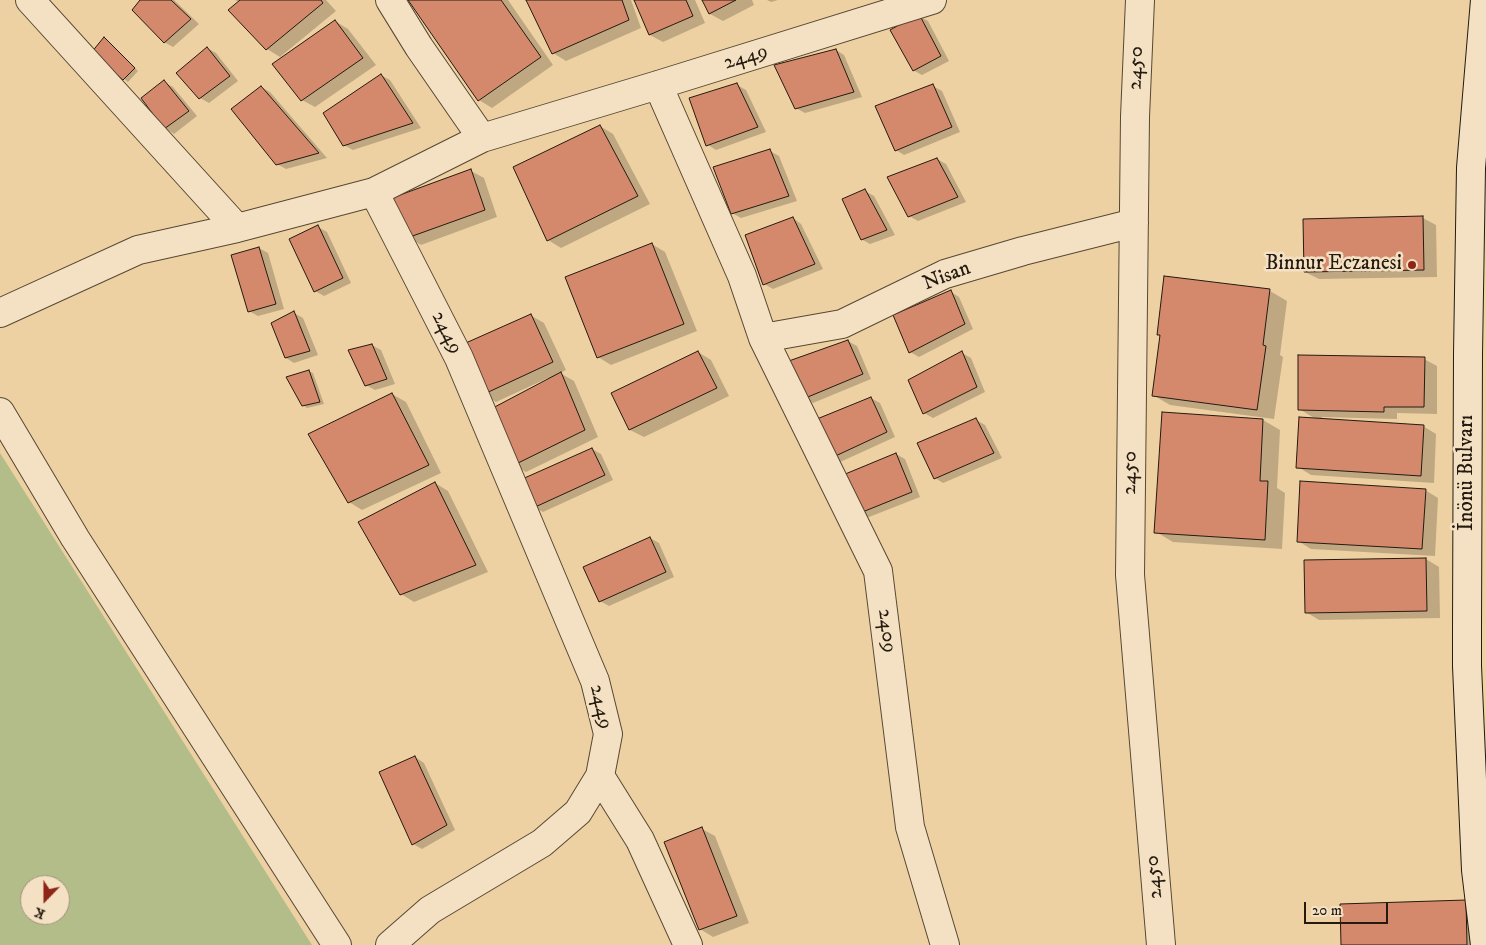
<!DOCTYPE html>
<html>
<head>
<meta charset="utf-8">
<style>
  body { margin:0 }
  #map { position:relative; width:1486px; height:945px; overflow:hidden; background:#eed1a2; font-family:"IM FELL DW Pica",serif }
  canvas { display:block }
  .north { position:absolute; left:20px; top:875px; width:50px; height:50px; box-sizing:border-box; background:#f4e1c3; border:1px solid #a1917b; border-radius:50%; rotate:202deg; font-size:14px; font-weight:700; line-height:20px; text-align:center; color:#241a10 }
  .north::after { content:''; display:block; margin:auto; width:18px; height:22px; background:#8f2418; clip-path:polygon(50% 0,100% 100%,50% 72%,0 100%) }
  .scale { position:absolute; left:1304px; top:902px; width:84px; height:22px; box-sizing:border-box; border:2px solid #241a10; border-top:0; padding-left:6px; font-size:15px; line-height:18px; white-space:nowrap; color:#241a10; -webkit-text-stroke:4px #f4e1c3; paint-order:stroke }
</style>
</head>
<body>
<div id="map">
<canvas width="1486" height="945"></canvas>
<div class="north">K</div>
<div class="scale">20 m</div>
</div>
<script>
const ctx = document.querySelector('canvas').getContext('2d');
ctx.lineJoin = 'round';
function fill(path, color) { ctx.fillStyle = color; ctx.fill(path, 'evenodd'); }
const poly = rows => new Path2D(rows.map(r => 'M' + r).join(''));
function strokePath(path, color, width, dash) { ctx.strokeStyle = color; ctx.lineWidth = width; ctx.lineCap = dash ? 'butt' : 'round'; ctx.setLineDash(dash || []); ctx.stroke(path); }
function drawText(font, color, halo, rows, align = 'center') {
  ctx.font = font + ' "IM FELL DW Pica",serif'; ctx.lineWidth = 5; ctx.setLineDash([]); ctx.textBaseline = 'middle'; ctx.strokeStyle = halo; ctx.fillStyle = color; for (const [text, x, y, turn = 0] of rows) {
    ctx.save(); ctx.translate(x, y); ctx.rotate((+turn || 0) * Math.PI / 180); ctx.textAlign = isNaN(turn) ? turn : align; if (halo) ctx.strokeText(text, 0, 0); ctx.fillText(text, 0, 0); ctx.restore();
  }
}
fill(poly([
  [0,453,312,945,0,945],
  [30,885,60,885,60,915,30,915]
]), '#b2bd8a');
fill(poly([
  [142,0,174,0,199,24,173,47,164,42],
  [235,0,326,0,336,11,280,57,267,49,230,10,239,2],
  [409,0,508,0,553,65,492,108,479,100],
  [528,0,631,0,641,28,566,61,553,53],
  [635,0,695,0,705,23,663,42,650,35],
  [703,0,752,0,754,5,723,21,710,14],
  [767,0,778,0,771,2],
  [919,16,928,21,949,61,922,75,913,70],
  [335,21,348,29,376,65,315,107,302,100],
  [105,39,108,41,138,71,128,82,92,53],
  [207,48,216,53,238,81,209,103,200,98],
  [836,50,844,55,862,97,805,113,796,108],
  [381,75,390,80,421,128,353,150,344,145],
  [164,82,173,87,197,116,174,134,165,128],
  [737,85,746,90,766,132,716,150,708,145],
  [933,86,942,91,960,132,904,155,896,150],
  [261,87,270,92,327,158,286,169,277,164],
  [600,126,613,134,650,204,561,248,548,240],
  [770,151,779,156,797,201,741,218,732,213],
  [937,159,946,164,966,202,918,221,909,216],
  [471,171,484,178,497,217,421,245,408,237],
  [865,191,874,196,895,235,870,244,861,239],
  [793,218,801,224,823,269,773,289,764,284],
  [1423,218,1436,225,1437,277,1319,279,1305,272],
  [318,227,327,232,351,283,324,296,315,291],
  [652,244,665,252,697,331,611,365,598,357],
  [259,248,268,253,284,309,258,316,249,311],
  [1270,291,1287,301,1280,355,1283,357,1274,419,1170,405,1153,395,1161,336,1158,334],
  [951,292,959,297,973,329,919,357,910,352],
  [294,313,303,318,318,355,294,363,286,358],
  [530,315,544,323,566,370,560,373,574,381,598,437,526,472,513,465,549,380,548,378,496,402,483,394],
  [848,341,857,346,871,379,813,403,804,398],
  [372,345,381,350,395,384,375,390,366,385],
  [698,352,711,360,729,396,644,437,630,430,613,394],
  [962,353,971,358,985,392,933,418,924,413],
  [1424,359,1437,366,1437,414,1397,413,1397,419,1322,417,1322,420,1423,426,1436,434,1434,483,1311,475,1298,467,1316,419,1299,409],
  [309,371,313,373,324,404,307,408,303,405],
  [392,394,406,402,441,473,362,510,349,502],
  [871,398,880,403,895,437,838,463,830,458],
  [1163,414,1263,420,1280,430,1277,488,1285,493,1282,549,1173,542,1156,532],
  [976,420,985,425,1002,458,943,483,935,478],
  [592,449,601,454,613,480,543,512,534,507],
  [896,454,905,459,920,497,864,519,856,514],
  [435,483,448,491,488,572,414,602,401,594],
  [1425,490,1438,498,1435,556,1311,549,1298,541],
  [650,538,659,543,674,577,609,606,600,601],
  [1426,559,1439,567,1440,618,1319,620,1306,612,1305,561],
  [415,757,424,763,455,830,422,849,413,844],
  [702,829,715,836,749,923,713,937,700,929],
  [1465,901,1479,909,1480,945,1342,945]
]), '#0003');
const building = poly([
  [140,0,171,0,191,19,164,43,132,10,140,0],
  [240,0,321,0,323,3,266,50,228,10,240,0],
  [408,0,501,0,541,57,478,101,408,0],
  [526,0,622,0,629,20,552,54,526,0],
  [634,0,686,0,693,16,649,35,634,0],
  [702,0,736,0,709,14,702,0],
  [919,14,941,56,913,71,890,30,919,14],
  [335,20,363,58,301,101,272,64,335,20],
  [104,37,135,68,123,80,91,53,104,37],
  [207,47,230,76,199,99,176,73,207,47],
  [836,49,854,92,795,109,774,65,836,49],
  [381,74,413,123,343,146,323,113,381,74],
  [164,80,189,111,164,129,141,98,164,80],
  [737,83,758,127,706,146,689,98,737,83],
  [933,84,952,127,895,151,875,106,933,84],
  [261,86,319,153,276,165,231,109,261,86],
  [600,125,638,196,547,241,513,167,600,125],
  [770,149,789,196,731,214,713,167,770,149],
  [937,158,958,197,908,217,887,177,937,158],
  [471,169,485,210,407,238,389,199,471,169],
  [865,189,887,230,861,240,842,199,865,189],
  [1423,216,1424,270,1304,272,1303,219,1423,216],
  [793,217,815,264,763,285,745,235,793,217],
  [318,225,343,278,314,292,289,239,318,225],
  [652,243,684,324,597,358,565,277,652,243],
  [259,247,276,304,248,312,231,255,259,247],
  [1164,276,1270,289,1263,345,1266,346,1257,410,1152,396,1160,335,1157,335,1164,276],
  [951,290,965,324,909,353,893,315,951,290],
  [294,311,310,351,285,358,271,323,294,311],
  [531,314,553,362,482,395,459,346,531,314],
  [848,340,863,374,803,399,786,362,848,340],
  [372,344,387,379,365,386,348,350,372,344],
  [698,351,717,388,629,430,611,393,698,351],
  [962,351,977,387,923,414,908,380,962,351],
  [1298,355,1425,357,1424,407,1384,407,1384,412,1298,410,1298,355],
  [309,370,320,402,302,406,286,377,309,370],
  [561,372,585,430,512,466,489,410,561,372],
  [392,393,429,465,348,503,308,434,392,393],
  [871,397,887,432,829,459,812,421,871,397],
  [1162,412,1263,419,1260,481,1268,481,1265,540,1154,533,1162,412],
  [1299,417,1424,425,1421,476,1296,468,1299,417],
  [976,418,994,453,934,479,917,443,976,418],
  [592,448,605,475,533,508,520,480,592,448],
  [896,453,912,492,855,515,838,477,896,453],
  [1300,481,1426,489,1422,549,1297,542,1300,481],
  [435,482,476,565,400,595,358,522,435,482],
  [650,537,666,572,599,602,583,567,650,537],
  [1426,558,1427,611,1305,613,1304,560,1426,558],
  [415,756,447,825,412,845,379,772,415,756],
  [702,827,737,916,699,930,664,842,702,827],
  [1466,900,1467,945,1341,945,1340,904,1466,900]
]);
fill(building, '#d5896c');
strokePath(building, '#241a10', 1);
const minor = poly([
  [30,0,237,228,374,192],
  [390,0,419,47,482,138],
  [1140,0,1135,117,1130,575,1161,945],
  [658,85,742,276,763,338,878,571,910,827,945,945],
  [0,313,138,250,237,228],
  [763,338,842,324,945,274,1023,251,1134,223],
  [0,412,75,538,337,945],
  [600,776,640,840,688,945],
  [390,945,430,910,542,843,578,812,600,776,608,734,595,681,459,358,374,192,482,138,658,85,932,0]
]);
const secondary = poly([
  [1485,0,1471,168,1468,354,1467,627,1467,666,1476,870,1485,945]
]);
strokePath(minor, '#564834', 30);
strokePath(secondary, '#241a10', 30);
strokePath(minor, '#f4e1c3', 28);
strokePath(secondary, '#f4e1c3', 28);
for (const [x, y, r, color] of [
  [1412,265,5,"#8f2418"]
]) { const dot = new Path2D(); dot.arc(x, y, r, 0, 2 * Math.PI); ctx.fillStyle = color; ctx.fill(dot); strokePath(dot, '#f4e1c3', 2); }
drawText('21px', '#241a10', '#f4e1c3', [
  ["2449",746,58,-17],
  ["2450",1137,68,-88],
  ["Nisan",947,277,-21],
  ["2449",446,333,63],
  ["2450",1131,473,-89],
  ["İnönü Bulvarı",1468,473,-90],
  ["2409",886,631,83],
  ["2449",600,707,77],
  ["2450",1155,877,-95]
]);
drawText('21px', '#241a10', '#f4e1c3', [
  ["Binnur Eczanesi",1402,265]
], 'right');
</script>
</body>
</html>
